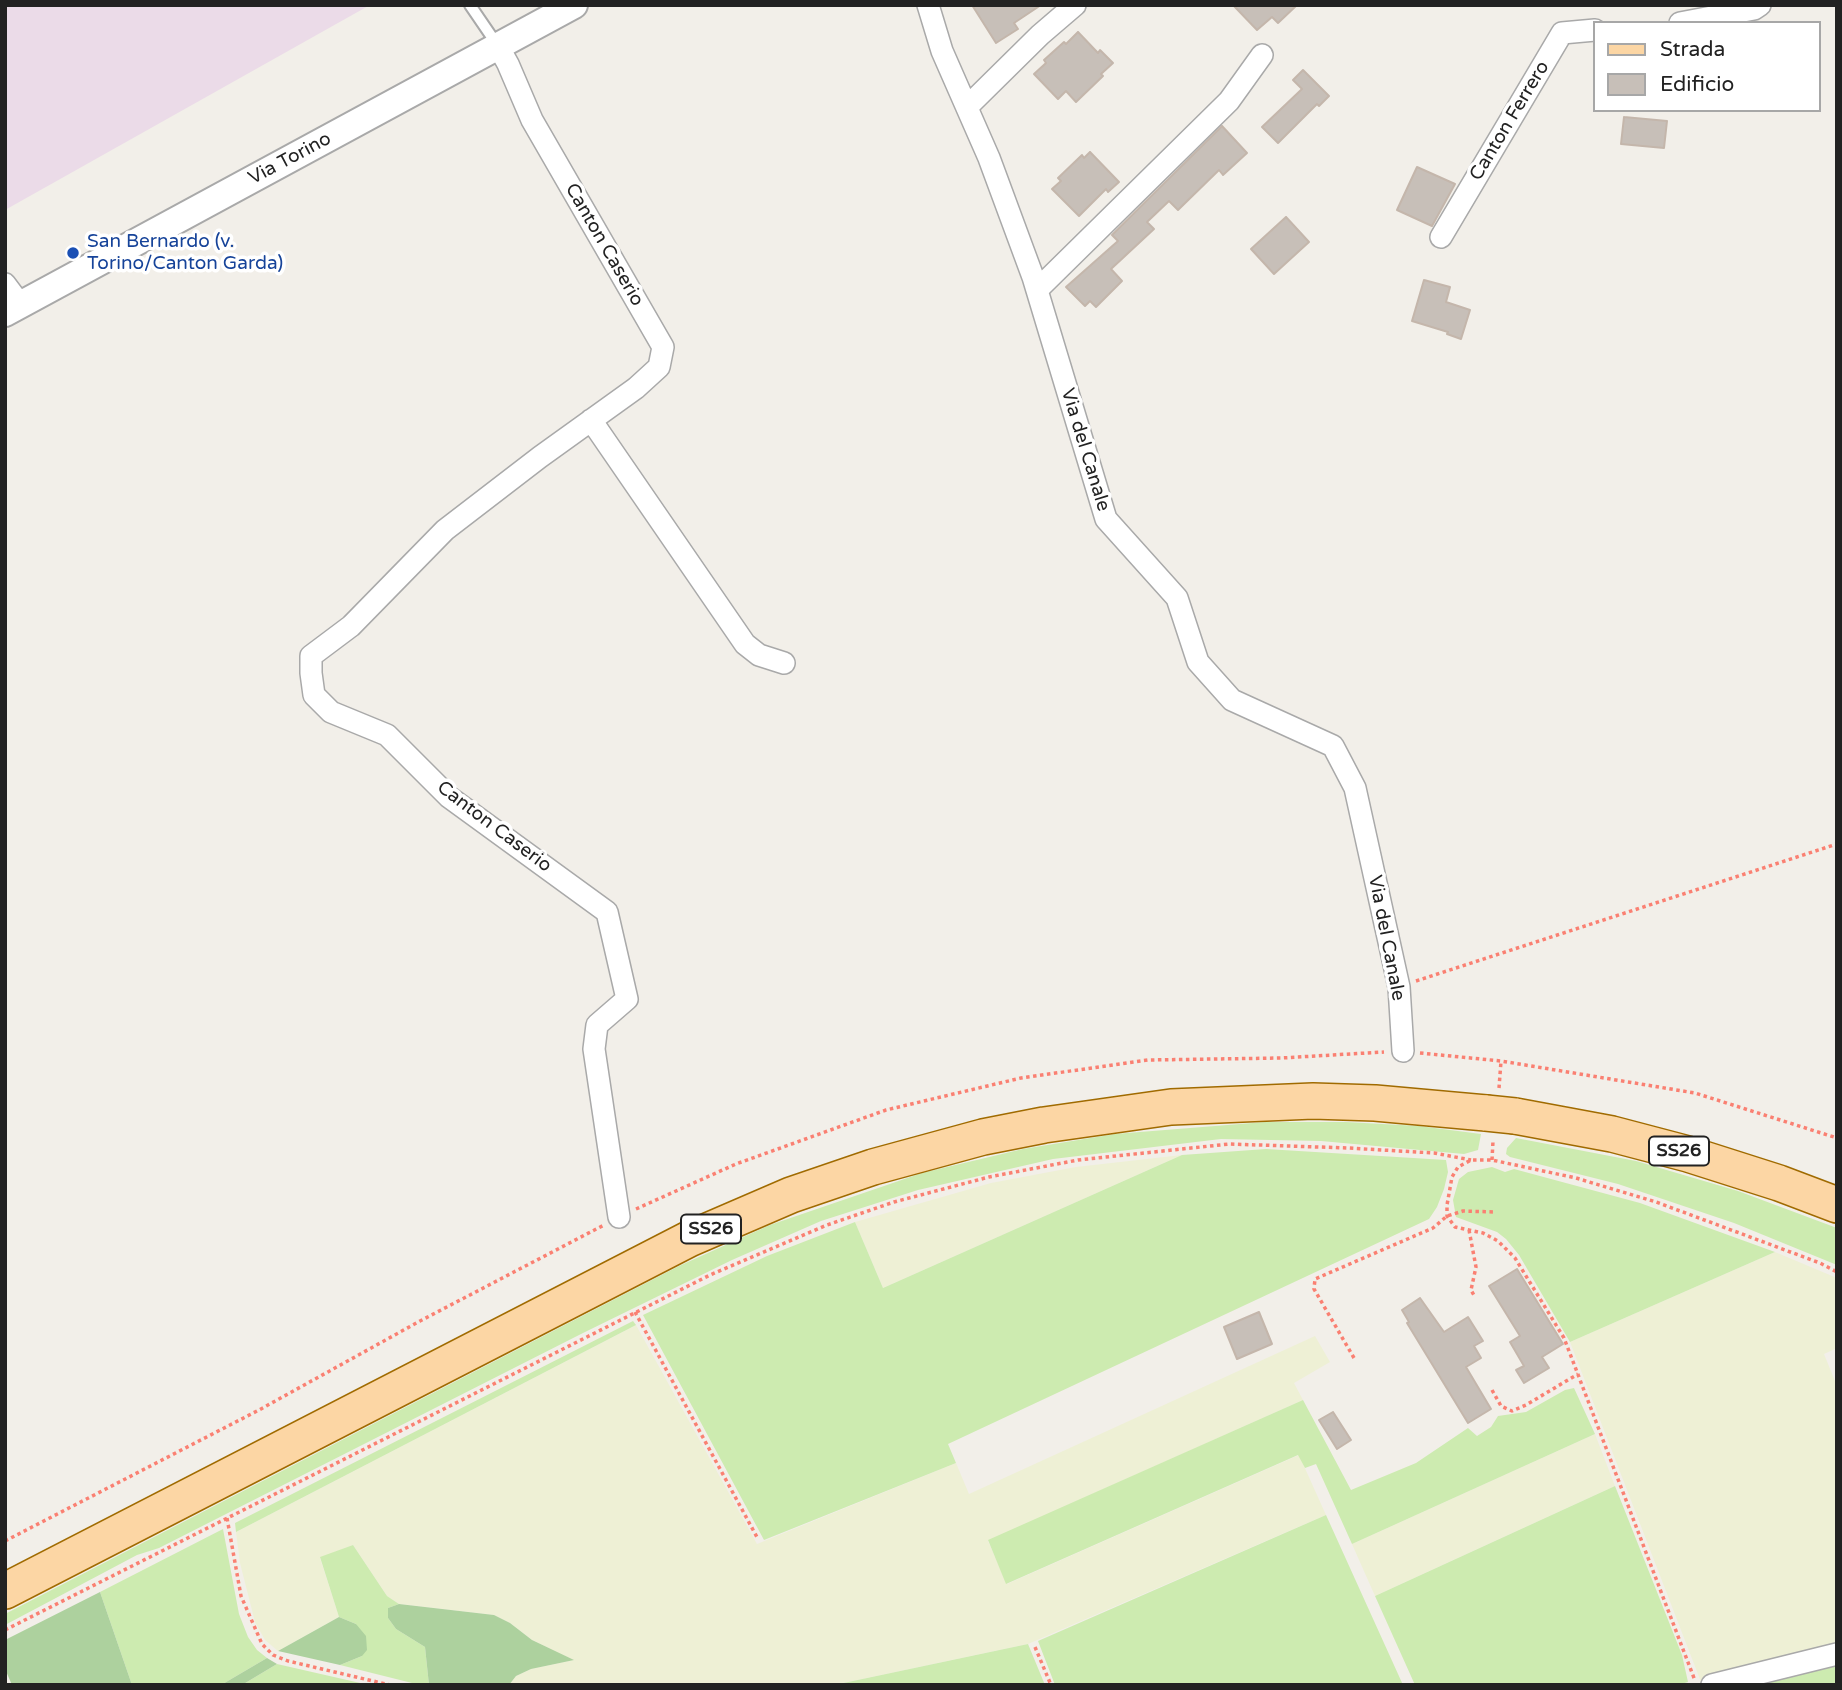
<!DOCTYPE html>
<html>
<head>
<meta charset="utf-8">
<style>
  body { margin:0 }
  #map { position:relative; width:1842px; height:1690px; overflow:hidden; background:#f2efe9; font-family:"Varela Round",sans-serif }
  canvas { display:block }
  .frame { position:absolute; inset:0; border:7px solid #222; pointer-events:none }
  .legend { position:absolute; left:1593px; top:21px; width:228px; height:91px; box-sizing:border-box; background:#fff; border:2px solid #a7a7a7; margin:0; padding:9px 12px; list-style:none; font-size:21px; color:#222 }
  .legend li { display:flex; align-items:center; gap:14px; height:35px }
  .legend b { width:35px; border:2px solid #a7a7a7 }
</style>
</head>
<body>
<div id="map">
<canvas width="1842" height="1690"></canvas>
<div class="frame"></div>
<ul class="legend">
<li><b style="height:9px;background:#fcd6a4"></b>Strada</li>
<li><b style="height:19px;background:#c7bfb8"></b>Edificio</li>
</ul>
</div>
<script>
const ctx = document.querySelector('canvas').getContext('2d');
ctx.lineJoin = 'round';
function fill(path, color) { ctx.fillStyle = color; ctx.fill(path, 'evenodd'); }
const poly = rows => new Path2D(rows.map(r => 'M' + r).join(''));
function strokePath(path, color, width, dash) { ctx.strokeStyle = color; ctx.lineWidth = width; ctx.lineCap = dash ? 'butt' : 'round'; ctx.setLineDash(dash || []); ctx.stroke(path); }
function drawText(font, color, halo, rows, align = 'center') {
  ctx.font = font + ' "Varela Round",sans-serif'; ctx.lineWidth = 7; ctx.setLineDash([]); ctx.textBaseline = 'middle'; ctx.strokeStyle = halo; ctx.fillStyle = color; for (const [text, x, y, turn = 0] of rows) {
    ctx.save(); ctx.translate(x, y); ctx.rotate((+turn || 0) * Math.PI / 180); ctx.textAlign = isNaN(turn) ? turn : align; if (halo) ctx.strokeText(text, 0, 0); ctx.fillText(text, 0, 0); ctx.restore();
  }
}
fill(poly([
  [5,5,370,5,5,210]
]), '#ebdbe8');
fill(poly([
  [1182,1155,883,1288,855,1222,991,1183,1076,1167],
  [1775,1252,1837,1278,1837,1348,1824,1354,1837,1386,1837,1648,1701,1682,1570,1342],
  [636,1325,757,1544,956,1463,969,1494,1315,1336,1330,1362,1294,1383,1303,1400,988,1541,1007,1584,1299,1455,1326,1515,1028,1644,834,1685,509,1685,516,1676,531,1669,573,1660,532,1640,510,1623,494,1615,399,1604,387,1596,353,1545,320,1558,339,1617,278,1651,265,1640,255,1622,240,1563,236,1532],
  [1595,1434,1615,1486,1375,1596,1352,1544]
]), '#eef0d5');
fill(poly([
  [1265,1122,1346,1122,1419,1126,1481,1134,1478,1150,1464,1154,1321,1141,1221,1139,1053,1159,918,1190,821,1221,732,1260,583,1333,159,1548,137,1555,5,1625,5,1614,679,1266,770,1225,922,1173,1023,1149,1115,1134],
  [1516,1138,1636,1161,1738,1191,1837,1228,1837,1265,1734,1223,1618,1184,1510,1157,1506,1154,1507,1148],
  [1266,1149,1446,1160,1448,1172,1444,1189,1437,1207,1429,1219,948,1444,956,1463,764,1540,643,1315,767,1256,855,1222,883,1288,1182,1155],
  [1492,1167,1505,1172,1514,1169,1640,1203,1775,1252,1570,1342,1519,1255,1506,1239,1497,1232,1456,1217,1453,1200,1459,1179,1468,1172],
  [633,1321,636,1325,236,1532,235,1523],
  [1574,1388,1595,1434,1352,1544,1316,1464,1305,1468,1298,1455,1006,1584,988,1540,1303,1400,1351,1490,1416,1463,1468,1428,1477,1436,1491,1427,1498,1416,1526,1412,1565,1390],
  [1615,1486,1682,1655,1688,1682,1678,1685,1415,1685,1375,1596],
  [1326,1515,1403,1685,1055,1685,1038,1641],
  [223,1529,239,1614,248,1637,257,1650,267,1658,221,1685,132,1685,100,1592],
  [353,1545,387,1596,399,1604,388,1608,388,1618,396,1629,425,1647,429,1685,420,1685,340,1665,362,1656,356,1624,339,1617,320,1557],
  [1028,1644,1045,1685,834,1685],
  [1837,1661,1837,1685,1738,1685],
  [277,1664,369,1685,242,1685]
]), '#cdebb0');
fill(poly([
  [100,1592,132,1685,12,1685,5,1669,5,1640],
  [399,1604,494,1615,510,1623,532,1640,574,1660,531,1669,516,1676,509,1685,429,1685,425,1647,396,1629,388,1618,388,1608],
  [339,1617,356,1624,366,1636,367,1650,362,1656,340,1665,278,1651],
  [267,1658,277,1664,242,1685,221,1685]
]), '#add19e');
const building = poly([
  [972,5,1041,5,1014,23,1018,29,996,43,972,5],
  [1233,5,1297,5,1278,23,1272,17,1257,30,1233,5],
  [1078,32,1098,53,1100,50,1113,63,1101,74,1103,76,1076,102,1066,91,1058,99,1034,74,1046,63,1044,60,1064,42,1066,44,1078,32],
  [1303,70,1329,96,1319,106,1317,104,1278,143,1262,127,1302,89,1293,80,1303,70],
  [1624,117,1667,121,1664,148,1621,144,1624,117],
  [1222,126,1247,153,1223,175,1219,170,1178,210,1169,201,1147,222,1154,229,1111,269,1122,281,1096,307,1090,301,1085,306,1066,287,1118,241,1112,235,1222,126],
  [1090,152,1119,182,1108,192,1106,189,1079,216,1052,189,1061,181,1058,178,1082,155,1084,158,1090,152],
  [1417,167,1455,184,1432,226,1397,210,1417,167],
  [1286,217,1309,242,1274,274,1251,249,1286,217],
  [1424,280,1450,287,1446,302,1470,310,1461,339,1447,334,1448,332,1412,321,1424,280],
  [1517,1269,1563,1344,1542,1357,1549,1368,1524,1383,1516,1370,1524,1366,1510,1342,1520,1336,1489,1286,1517,1269],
  [1420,1298,1444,1332,1468,1317,1483,1341,1474,1346,1481,1358,1466,1367,1491,1409,1468,1423,1407,1323,1409,1322,1402,1310,1420,1298],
  [1259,1312,1272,1344,1237,1359,1224,1327,1259,1312],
  [1333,1412,1351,1440,1337,1449,1319,1420,1333,1412]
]);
fill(building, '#c7bfb8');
strokePath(building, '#c4b6ab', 2);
const service = poly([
  [470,5,498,46]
]);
const minor = poly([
  [928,5,942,51,989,158,1033,277,1106,519,1177,598,1198,662,1232,700,1333,746,1355,788,1399,987,1403,1051],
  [1680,23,1754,9,1760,5],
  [498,46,508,64,532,120,663,347,659,367,636,388,540,457,445,530,351,626,311,656,311,673,314,695,331,712,387,735,449,797,607,912,627,999,597,1025,594,1049,619,1217],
  [967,107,1040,35,1075,5],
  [1441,237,1562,33,1595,30],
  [5,284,20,304],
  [1037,290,1229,101,1262,55],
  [591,420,745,644,759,655,784,663],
  [1712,1685,1837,1654]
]);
const tertiary = poly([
  [5,313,574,5]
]);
const primary = poly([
  [1515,1116,1612,1134,1688,1154,1779,1183,1837,1205],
  [5,1591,689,1239,791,1195,873,1167,983,1137,1044,1125,1171,1107,1313,1101,1375,1103,1486,1113]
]);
strokePath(service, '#a9a9a9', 14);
strokePath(minor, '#a9a9a9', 24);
strokePath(tertiary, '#a9a9a9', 30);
strokePath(primary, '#a06b00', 38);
strokePath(poly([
  [1416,981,1837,844],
  [1420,1053,1501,1061,1695,1093,1837,1138],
  [1499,1088,1501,1061],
  [1492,1160,1493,1141],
  [636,1209,736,1164,886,1110,1021,1078,1148,1060,1281,1058,1384,1052],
  [1469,1230,1476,1267,1471,1290,1475,1297],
  [635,1312,758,1539],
  [1354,1358,1314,1289,1315,1279,1433,1228,1447,1216,1463,1211,1495,1212],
  [1492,1390,1501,1406,1512,1411,1526,1405,1578,1374],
  [227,1518,241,1596,262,1644,273,1655,288,1661,390,1685],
  [5,1541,259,1410,420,1321,604,1225],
  [5,1630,710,1275,827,1225,894,1202,989,1177,1078,1160,1229,1144,1348,1148,1434,1153,1471,1160],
  [1035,1647,1051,1685],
  [1694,1678,1564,1338,1515,1258,1498,1241,1483,1233,1455,1227,1447,1216,1447,1205,1452,1177,1458,1167,1471,1160,1492,1160,1576,1178,1656,1202,1820,1263,1837,1272]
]), '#fa8072', 3.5, [3.5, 3.5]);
strokePath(service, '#fff', 10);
strokePath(minor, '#fff', 21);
strokePath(tertiary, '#fff', 26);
strokePath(primary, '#fcd6a4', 35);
const primaryBridge = poly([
  [1486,1113,1515,1116]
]);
strokePath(primaryBridge, '#a06b00', 38, []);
strokePath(primaryBridge, '#fcd6a4', 35);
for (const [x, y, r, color] of [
  [73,253,7,"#1a4fb4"]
]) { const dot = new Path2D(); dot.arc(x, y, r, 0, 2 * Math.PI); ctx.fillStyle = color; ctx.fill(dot); strokePath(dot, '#fff', 2.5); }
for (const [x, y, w] of [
  [1679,1151,60],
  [711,1229,60]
]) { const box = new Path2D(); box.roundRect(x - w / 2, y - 14.5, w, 29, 5); ctx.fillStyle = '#fff'; ctx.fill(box); strokePath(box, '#222', 2); }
drawText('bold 18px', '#222', null, [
  ["SS26",1679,1151],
  ["SS26",711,1229]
]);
drawText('19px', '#222', '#fff', [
  ["Canton Ferrero",1510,121,-59],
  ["Via Torino",290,159,-28],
  ["Canton Caserio",604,245,60],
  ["Via del Canale",1085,450,73],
  ["Canton Caserio",494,827,37],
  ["Via del Canale",1386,938,79]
]);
drawText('19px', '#164399', '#fff', [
  ["San Bernardo (v.",87,242],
  ["Torino/Canton Garda)",87,264]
], 'left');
</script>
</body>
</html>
